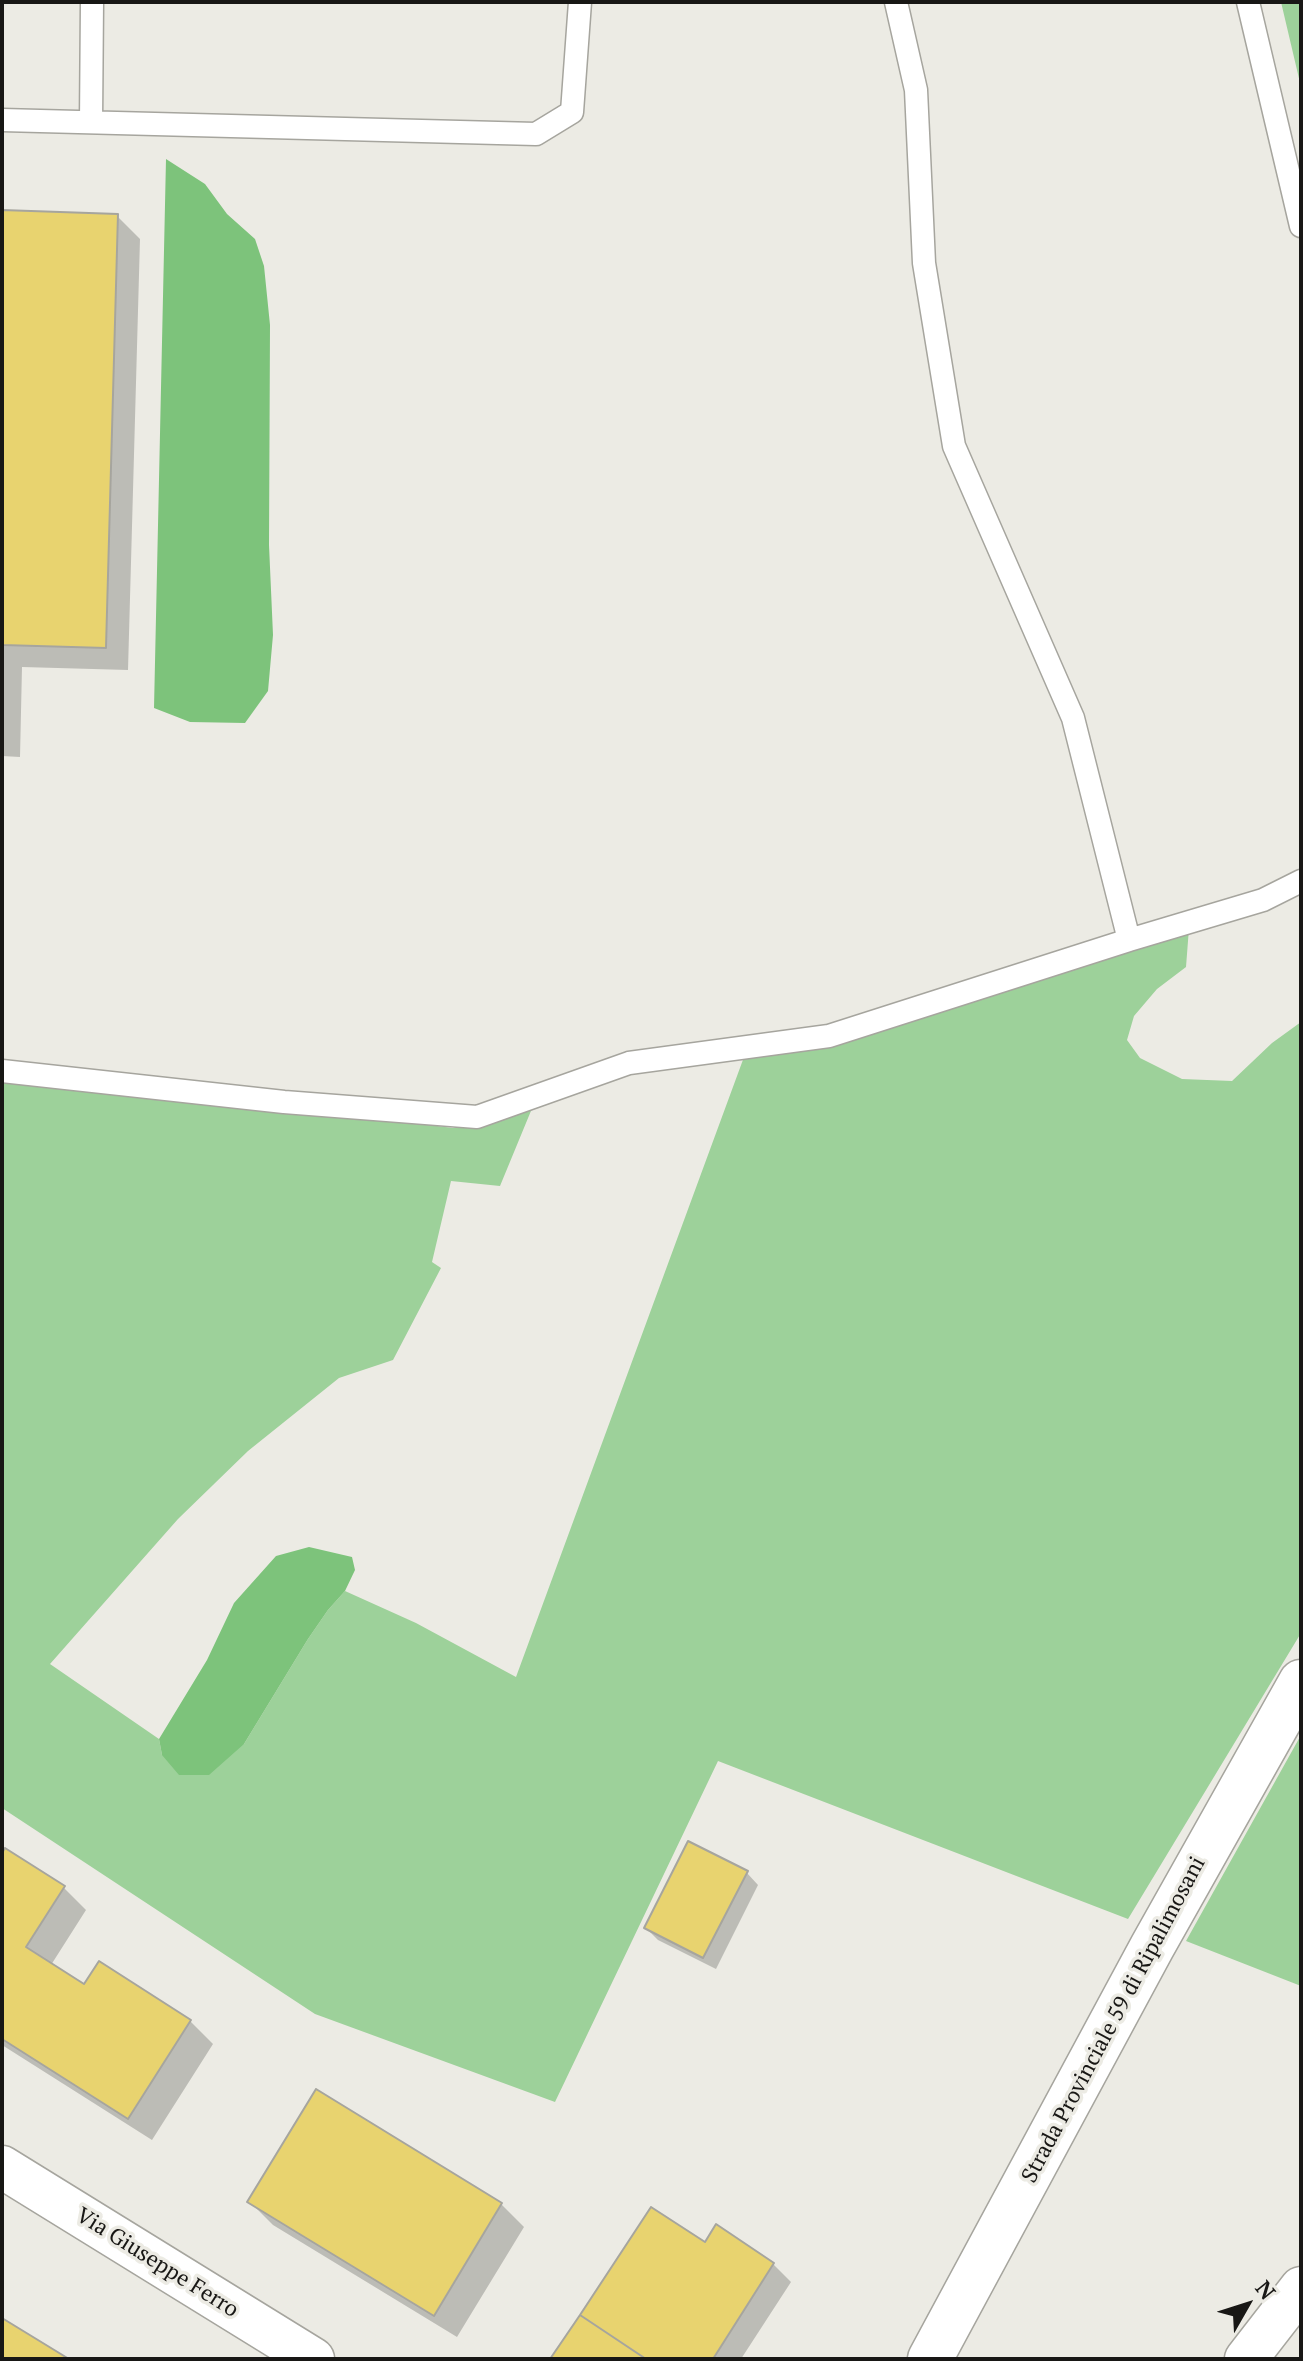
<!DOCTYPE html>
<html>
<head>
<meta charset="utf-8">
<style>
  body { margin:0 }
  #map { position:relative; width:1303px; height:2361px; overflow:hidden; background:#ecebe4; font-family:"PT Serif",serif }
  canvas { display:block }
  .frame { position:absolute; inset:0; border:4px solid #181715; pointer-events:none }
  .north { position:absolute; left:1207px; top:2265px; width:80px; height:80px; -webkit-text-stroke:6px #ecebe4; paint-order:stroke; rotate:51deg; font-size:22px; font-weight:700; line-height:32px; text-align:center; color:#181715 }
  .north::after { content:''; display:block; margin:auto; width:28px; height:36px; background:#181715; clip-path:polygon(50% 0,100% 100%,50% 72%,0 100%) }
</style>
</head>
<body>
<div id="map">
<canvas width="1303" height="2361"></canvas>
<div class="frame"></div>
<div class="north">N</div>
</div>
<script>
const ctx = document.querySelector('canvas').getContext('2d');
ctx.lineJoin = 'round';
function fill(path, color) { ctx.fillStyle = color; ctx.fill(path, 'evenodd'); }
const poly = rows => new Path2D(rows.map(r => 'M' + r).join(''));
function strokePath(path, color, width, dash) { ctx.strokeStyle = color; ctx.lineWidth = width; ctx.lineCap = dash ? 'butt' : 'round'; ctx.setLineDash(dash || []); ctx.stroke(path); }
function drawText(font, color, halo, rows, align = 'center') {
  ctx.font = font + ' "PT Serif",serif'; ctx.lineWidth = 7; ctx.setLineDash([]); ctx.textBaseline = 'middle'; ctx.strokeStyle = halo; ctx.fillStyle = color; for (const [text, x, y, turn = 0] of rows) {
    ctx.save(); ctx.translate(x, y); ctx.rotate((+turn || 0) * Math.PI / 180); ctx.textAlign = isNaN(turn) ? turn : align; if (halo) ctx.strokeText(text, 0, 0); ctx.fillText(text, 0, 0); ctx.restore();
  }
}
fill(poly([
  [1281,2,1301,2,1301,87],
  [1189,928,1186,967,1157,989,1134,1016,1127,1040,1140,1058,1182,1079,1232,1081,1272,1043,1301,1022,1301,1633,1128,1919,718,1761,555,2102,315,2014,2,1808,2,1071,453,1128,533,1106,500,1186,451,1181,432,1262,441,1268,393,1360,339,1378,248,1451,178,1519,50,1664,159,1739,162,1755,244,1744,308,1639,328,1610,345,1591,416,1623,516,1677,744,1057],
  [1301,1735,1301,1986,1186,1941]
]), '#9dd19a');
fill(poly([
  [166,159,205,184,227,214,255,239,264,266,270,325,269,545,273,635,268,691,245,723,190,722,154,708],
  [309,1547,352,1557,355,1570,345,1591,328,1610,308,1639,244,1744,209,1775,179,1775,162,1755,159,1739,207,1660,234,1603,276,1556]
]), '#7dc37b');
fill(poly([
  [2,212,117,216,140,239,128,670,22,667,20,757,2,756],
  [2,1856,63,1887,86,1910,51,1965,84,1986,190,2021,213,2044,152,2140,2,2045],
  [747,1873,758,1885,716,1969,658,1940,646,1928],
  [250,2202,501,2204,524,2227,457,2337,273,2225],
  [705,2245,773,2264,791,2282,741,2359,553,2359]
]), '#0003');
const building = poly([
  [2,210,118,214,106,648,2,645,2,210],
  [688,1841,748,1871,703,1958,644,1928,688,1841],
  [5,1848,65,1886,26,1947,84,1984,99,1961,191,2020,128,2119,2,2039,2,1853,5,1848],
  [316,2089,502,2203,434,2316,247,2202,316,2089],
  [651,2207,705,2242,716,2224,774,2263,713,2359,646,2359,580,2315,651,2207],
  [580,2315,646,2359,550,2359,580,2315],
  [2,2318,69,2359,2,2359,2,2318]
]);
fill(building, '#e8d36f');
strokePath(building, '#a6a59e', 2);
const service = poly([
  [896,2,916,90,924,263,954,446,1073,718,1129,940,1263,900,1301,881],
  [1248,2,1301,226],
  [2,120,536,134,572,112,580,2],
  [91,122,92,2],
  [2,1071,284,1102,477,1117,629,1063,829,1036,1129,940]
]);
const minor = poly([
  [2,2167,313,2359],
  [1246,2359,1301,2288]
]);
const tertiary = poly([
  [930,2359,1152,1947,1301,1682]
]);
strokePath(service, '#a6a59e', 25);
strokePath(minor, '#a6a59e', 45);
strokePath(tertiary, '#a6a59e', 47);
strokePath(service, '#fff', 22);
strokePath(minor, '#fff', 42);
strokePath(tertiary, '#fff', 44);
drawText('22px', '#181715', '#ecebe4', [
  ["Strada Provinciale 59 di Ripalimosani",1114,2020,-62],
  ["Via Giuseppe Ferro",157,2263,32]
]);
</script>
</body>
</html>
